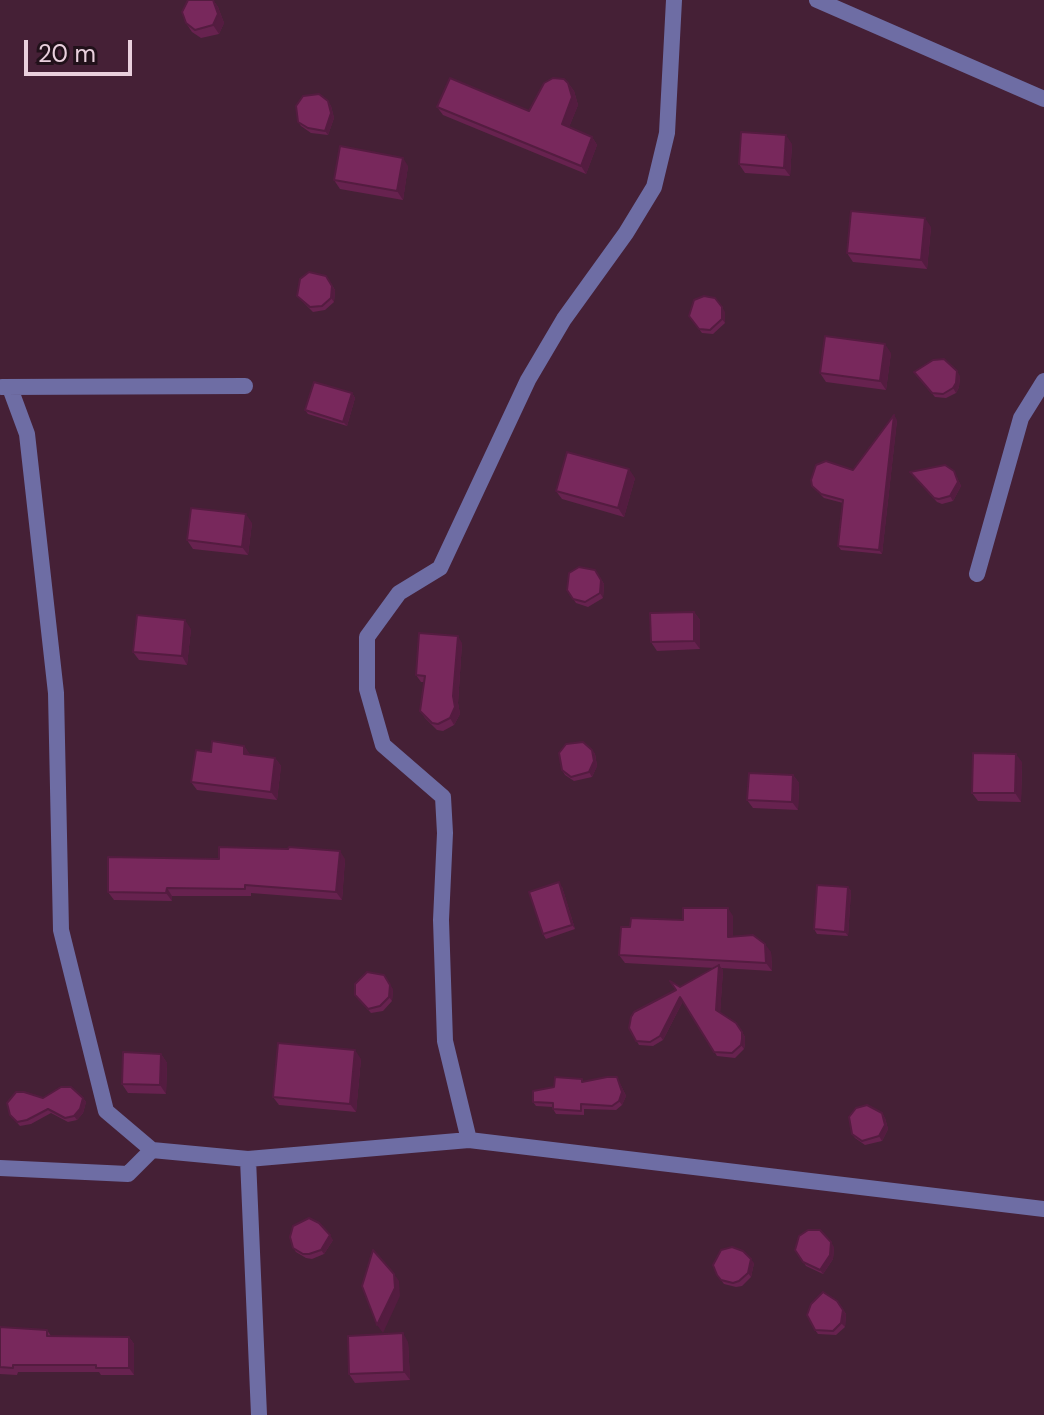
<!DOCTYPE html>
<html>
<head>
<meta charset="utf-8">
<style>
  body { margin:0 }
  #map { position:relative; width:1044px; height:1415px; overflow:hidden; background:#452036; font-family:"DM Sans",sans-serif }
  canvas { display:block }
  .scale { position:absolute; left:24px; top:40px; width:108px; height:36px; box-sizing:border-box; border:4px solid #e9d0dd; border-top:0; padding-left:10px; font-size:24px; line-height:28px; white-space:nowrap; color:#e9d0dd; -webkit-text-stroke:6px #21111a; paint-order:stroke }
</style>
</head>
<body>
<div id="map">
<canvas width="1044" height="1415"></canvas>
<div class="scale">20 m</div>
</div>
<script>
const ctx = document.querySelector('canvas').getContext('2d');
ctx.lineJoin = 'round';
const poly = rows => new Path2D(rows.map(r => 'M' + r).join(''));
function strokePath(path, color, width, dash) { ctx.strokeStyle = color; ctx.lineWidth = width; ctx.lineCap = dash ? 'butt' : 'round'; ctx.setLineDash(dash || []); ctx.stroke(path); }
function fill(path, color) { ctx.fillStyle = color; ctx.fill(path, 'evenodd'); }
strokePath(poly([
  [817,0,1044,99],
  [2,387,245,386],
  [10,388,27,434,56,693,61,930,106,1111,152,1150],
  [977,574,1021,418,1044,381],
  [469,1140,445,1041,441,920,445,833,443,797,383,745,367,689,367,637,399,593,440,568,528,380,564,319,626,233,654,187,667,133,674,0],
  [248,1159,259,1415],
  [0,1168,128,1174,152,1150,248,1159,469,1140,1044,1209]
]), '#6e6da4', 16);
fill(poly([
  [213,0,218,7,224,23,219,34,201,38,192,32,186,23],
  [568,83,574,91,578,105,569,127,592,137,597,145,586,174,443,115,437,107,529,111],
  [328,101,331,106,334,118,328,135,311,133,301,126,298,122],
  [792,144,790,176,745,173,739,164],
  [408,166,403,200,340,189,334,180],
  [931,227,927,269,853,262,847,253],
  [326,276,335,290,334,302,325,310,313,312,297,296],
  [725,312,725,323,713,334,702,333,689,316],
  [891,353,886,390,826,382,820,373],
  [917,376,960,376,959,387,956,393,946,398,935,397],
  [352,393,355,398,347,426,308,414,305,410],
  [897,420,882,554,841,550,838,546,843,503,824,498,812,486,853,470],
  [954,471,961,486,953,501,942,504,937,502,910,472],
  [635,478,624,517,562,499,556,491],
  [252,523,248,555,193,549,187,540],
  [595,570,604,584,603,598,588,607,576,603,567,590],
  [694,612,700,620,700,649,657,651,651,642],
  [191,629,187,665,139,660,133,652],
  [462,643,458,703,460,714,454,725,443,731,437,730,425,718,420,711,424,682,421,682,416,675],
  [244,746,250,755,275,758,281,766,277,800,197,790,191,782,211,752],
  [592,750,595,754,597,766,592,777,574,781,565,775,562,770],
  [1022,762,1021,802,978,801,972,793],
  [793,775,799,783,798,810,753,808,747,800],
  [219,859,345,859,342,900,251,893,251,896,172,896,172,901,114,900,108,892],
  [562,887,575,929,546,939,543,934],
  [848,887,851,891,848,936,817,934,814,929],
  [733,916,733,936,771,952,772,971,721,968,723,970,720,1013,736,1023,745,1037,745,1043,744,1049,735,1058,717,1056,683,1001,663,1040,653,1046,639,1045,629,1028,680,987,715,968,625,963,619,955,630,927,683,920],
  [393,989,392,1001,383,1011,371,1013,355,995],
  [161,1054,167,1063,166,1094,128,1093,122,1084],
  [361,1059,356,1112,279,1105,273,1097],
  [617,1077,626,1096,622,1105,616,1110,584,1109,584,1115,556,1114,553,1109,553,1107,536,1106,533,1102,584,1081],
  [43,1098,83,1098,86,1102,83,1113,77,1120,68,1122,51,1113,31,1124,20,1126,10,1115],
  [882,1113,885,1118,888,1129,882,1141,865,1145,855,1138,852,1134],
  [333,1240,324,1254,312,1259,306,1258,296,1252,293,1248],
  [834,1247,833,1259,823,1274,806,1266,795,1250],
  [754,1263,751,1277,742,1286,736,1287,724,1284,717,1275],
  [837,1301,846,1314,845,1327,836,1335,818,1334,815,1330],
  [0,1327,47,1330,51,1336,129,1337,134,1344,134,1375,101,1375,99,1372,18,1372,17,1375,0,1374],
  [408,1342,410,1380,355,1383,349,1374]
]), '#67224f');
fill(poly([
  [213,0,218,7,224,23,219,34,213,25],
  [568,83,574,91,578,105,567,132,562,124],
  [328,101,331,106,334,118,328,135,325,131],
  [786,135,792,144,790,176,784,168],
  [592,137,597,145,586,174,581,166],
  [403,158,408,166,403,200,397,191],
  [925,218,931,227,927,269,921,260],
  [332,286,335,290,334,302,331,298],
  [722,307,725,312,725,323,722,319],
  [885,344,891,353,886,390,880,381],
  [957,371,960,376,959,387,956,393,953,388],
  [352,393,355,398,347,426,343,422],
  [894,415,897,420,882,554,879,550],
  [629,469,635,478,624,517,618,508],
  [954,471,961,486,953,501,950,496],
  [246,514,252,523,248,555,242,547],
  [601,580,604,584,603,598,600,593],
  [694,612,700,620,700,649,694,641],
  [185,620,191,629,187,665,182,656],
  [458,636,462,643,458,703,460,714,454,725,450,718],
  [244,746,250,754,250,762,244,754],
  [592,750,595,754,597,766,592,777,589,772],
  [1016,754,1022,762,1021,802,1015,793],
  [275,758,281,766,277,800,271,792],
  [793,775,799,783,798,810,792,802],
  [340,851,345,859,342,900,336,892],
  [559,882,562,887,575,929,572,925],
  [848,887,851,891,848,936,845,932],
  [167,888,172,896,172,901,166,893],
  [728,908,733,916,733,945,728,937],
  [765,944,771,952,772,971,766,963],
  [719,965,723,970,720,1015,716,1010],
  [387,980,393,989,392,1001,389,997],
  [680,997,683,1001,663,1040,660,1036],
  [742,1032,745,1037,745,1043,744,1049,741,1045],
  [355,1050,361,1059,356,1112,350,1104],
  [161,1054,167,1063,166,1094,160,1085],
  [617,1077,626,1096,622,1105,619,1101],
  [83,1098,86,1102,83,1113,77,1120,74,1116],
  [882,1113,885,1118,888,1129,882,1141,879,1136],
  [330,1235,333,1240,324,1254,321,1250],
  [831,1242,834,1247,833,1259,823,1274,820,1270],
  [751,1259,754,1263,751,1277,748,1273],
  [394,1274,399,1281,400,1296,383,1333,377,1325],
  [843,1310,846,1314,845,1327,841,1323],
  [403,1333,408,1342,410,1380,404,1372],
  [129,1337,134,1344,134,1375,129,1368]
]), '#541c40');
const building = poly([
  [188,0,213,0,218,14,213,25,195,30,186,23,182,12,188,0],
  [450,78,529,111,544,83,553,78,564,79,568,83,572,97,562,124,592,137,581,166,437,107,450,78],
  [319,94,328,101,331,113,325,131,308,128,298,122,296,106,303,96,319,94],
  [741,132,786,135,784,168,739,164,741,132],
  [340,146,403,158,397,191,334,180,340,146],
  [851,211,925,218,921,260,847,253,851,211],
  [309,272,326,276,332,286,331,298,322,306,310,307,297,296,300,279,309,272],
  [704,296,715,298,722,307,722,319,710,330,699,329,689,316,694,300,704,296],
  [825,336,885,344,880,381,820,373,825,336],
  [944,359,957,371,956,383,953,388,943,394,932,393,914,372,933,360,944,359],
  [314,382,352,393,343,422,305,410,314,382],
  [894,415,879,550,838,546,843,500,821,494,812,486,811,480,816,465,826,461,853,470,894,415],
  [567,452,629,469,618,508,556,491,567,452],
  [945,465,954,471,958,482,950,496,939,499,934,498,910,472,945,465],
  [191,508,246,514,242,547,187,540,191,508],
  [579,567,595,570,601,580,600,593,585,602,573,599,567,590,569,573,579,567],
  [694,612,694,641,651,642,650,613,694,612],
  [137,615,185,620,182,656,133,652,137,615],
  [419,633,458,636,453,696,455,707,450,718,438,724,432,723,420,711,425,676,416,675,419,633],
  [212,741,244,746,244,754,275,758,271,792,191,782,196,750,211,752,212,741],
  [583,742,592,750,594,761,589,772,571,777,562,770,559,753,566,744,583,742],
  [973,753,1016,754,1015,793,972,793,973,753],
  [749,773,793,775,792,802,747,800,749,773],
  [219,847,288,849,289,847,340,851,336,892,245,885,245,889,167,888,166,893,108,892,108,857,219,859,219,847],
  [559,882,572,925,543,934,529,892,559,882],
  [817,885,848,887,845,932,814,929,817,885],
  [683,908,728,908,728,937,753,935,765,944,766,963,619,955,621,927,630,927,631,918,683,920,683,908],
  [719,965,716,1010,736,1023,742,1032,742,1039,741,1045,732,1053,714,1052,680,997,660,1036,650,1042,636,1041,629,1028,631,1017,634,1012,676,990,670,981,680,987,719,965],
  [367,972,384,975,390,985,389,997,380,1006,368,1009,355,995,355,984,367,972],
  [278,1043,355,1050,350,1104,273,1097,278,1043],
  [123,1052,161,1054,160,1085,122,1084,123,1052],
  [555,1077,582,1079,582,1082,607,1077,617,1077,622,1092,619,1101,612,1106,581,1104,581,1111,553,1109,553,1103,533,1102,533,1091,554,1087,555,1077],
  [61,1087,71,1087,83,1098,80,1109,74,1116,65,1118,48,1109,27,1120,17,1122,10,1115,7,1103,16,1092,24,1092,43,1098,61,1087],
  [867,1105,882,1113,885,1125,879,1136,862,1141,852,1134,849,1117,856,1108,867,1105],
  [309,1218,319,1223,330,1235,321,1250,309,1254,303,1254,293,1248,290,1237,293,1226,309,1218],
  [808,1230,820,1230,831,1242,830,1255,820,1270,803,1262,795,1250,799,1236,808,1230],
  [732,1247,743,1251,751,1259,748,1273,739,1281,733,1283,721,1280,717,1275,713,1265,721,1250,732,1247],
  [373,1250,394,1274,395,1288,377,1325,362,1286,373,1250],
  [823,1292,837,1301,843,1310,841,1323,833,1331,815,1330,807,1315,811,1304,823,1292],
  [0,1327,47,1330,47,1336,129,1337,129,1368,96,1368,96,1365,13,1365,13,1368,0,1367,0,1327],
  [403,1333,404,1372,349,1374,348,1336,403,1333]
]);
fill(building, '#78285c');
strokePath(building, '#541c40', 2);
</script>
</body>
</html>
